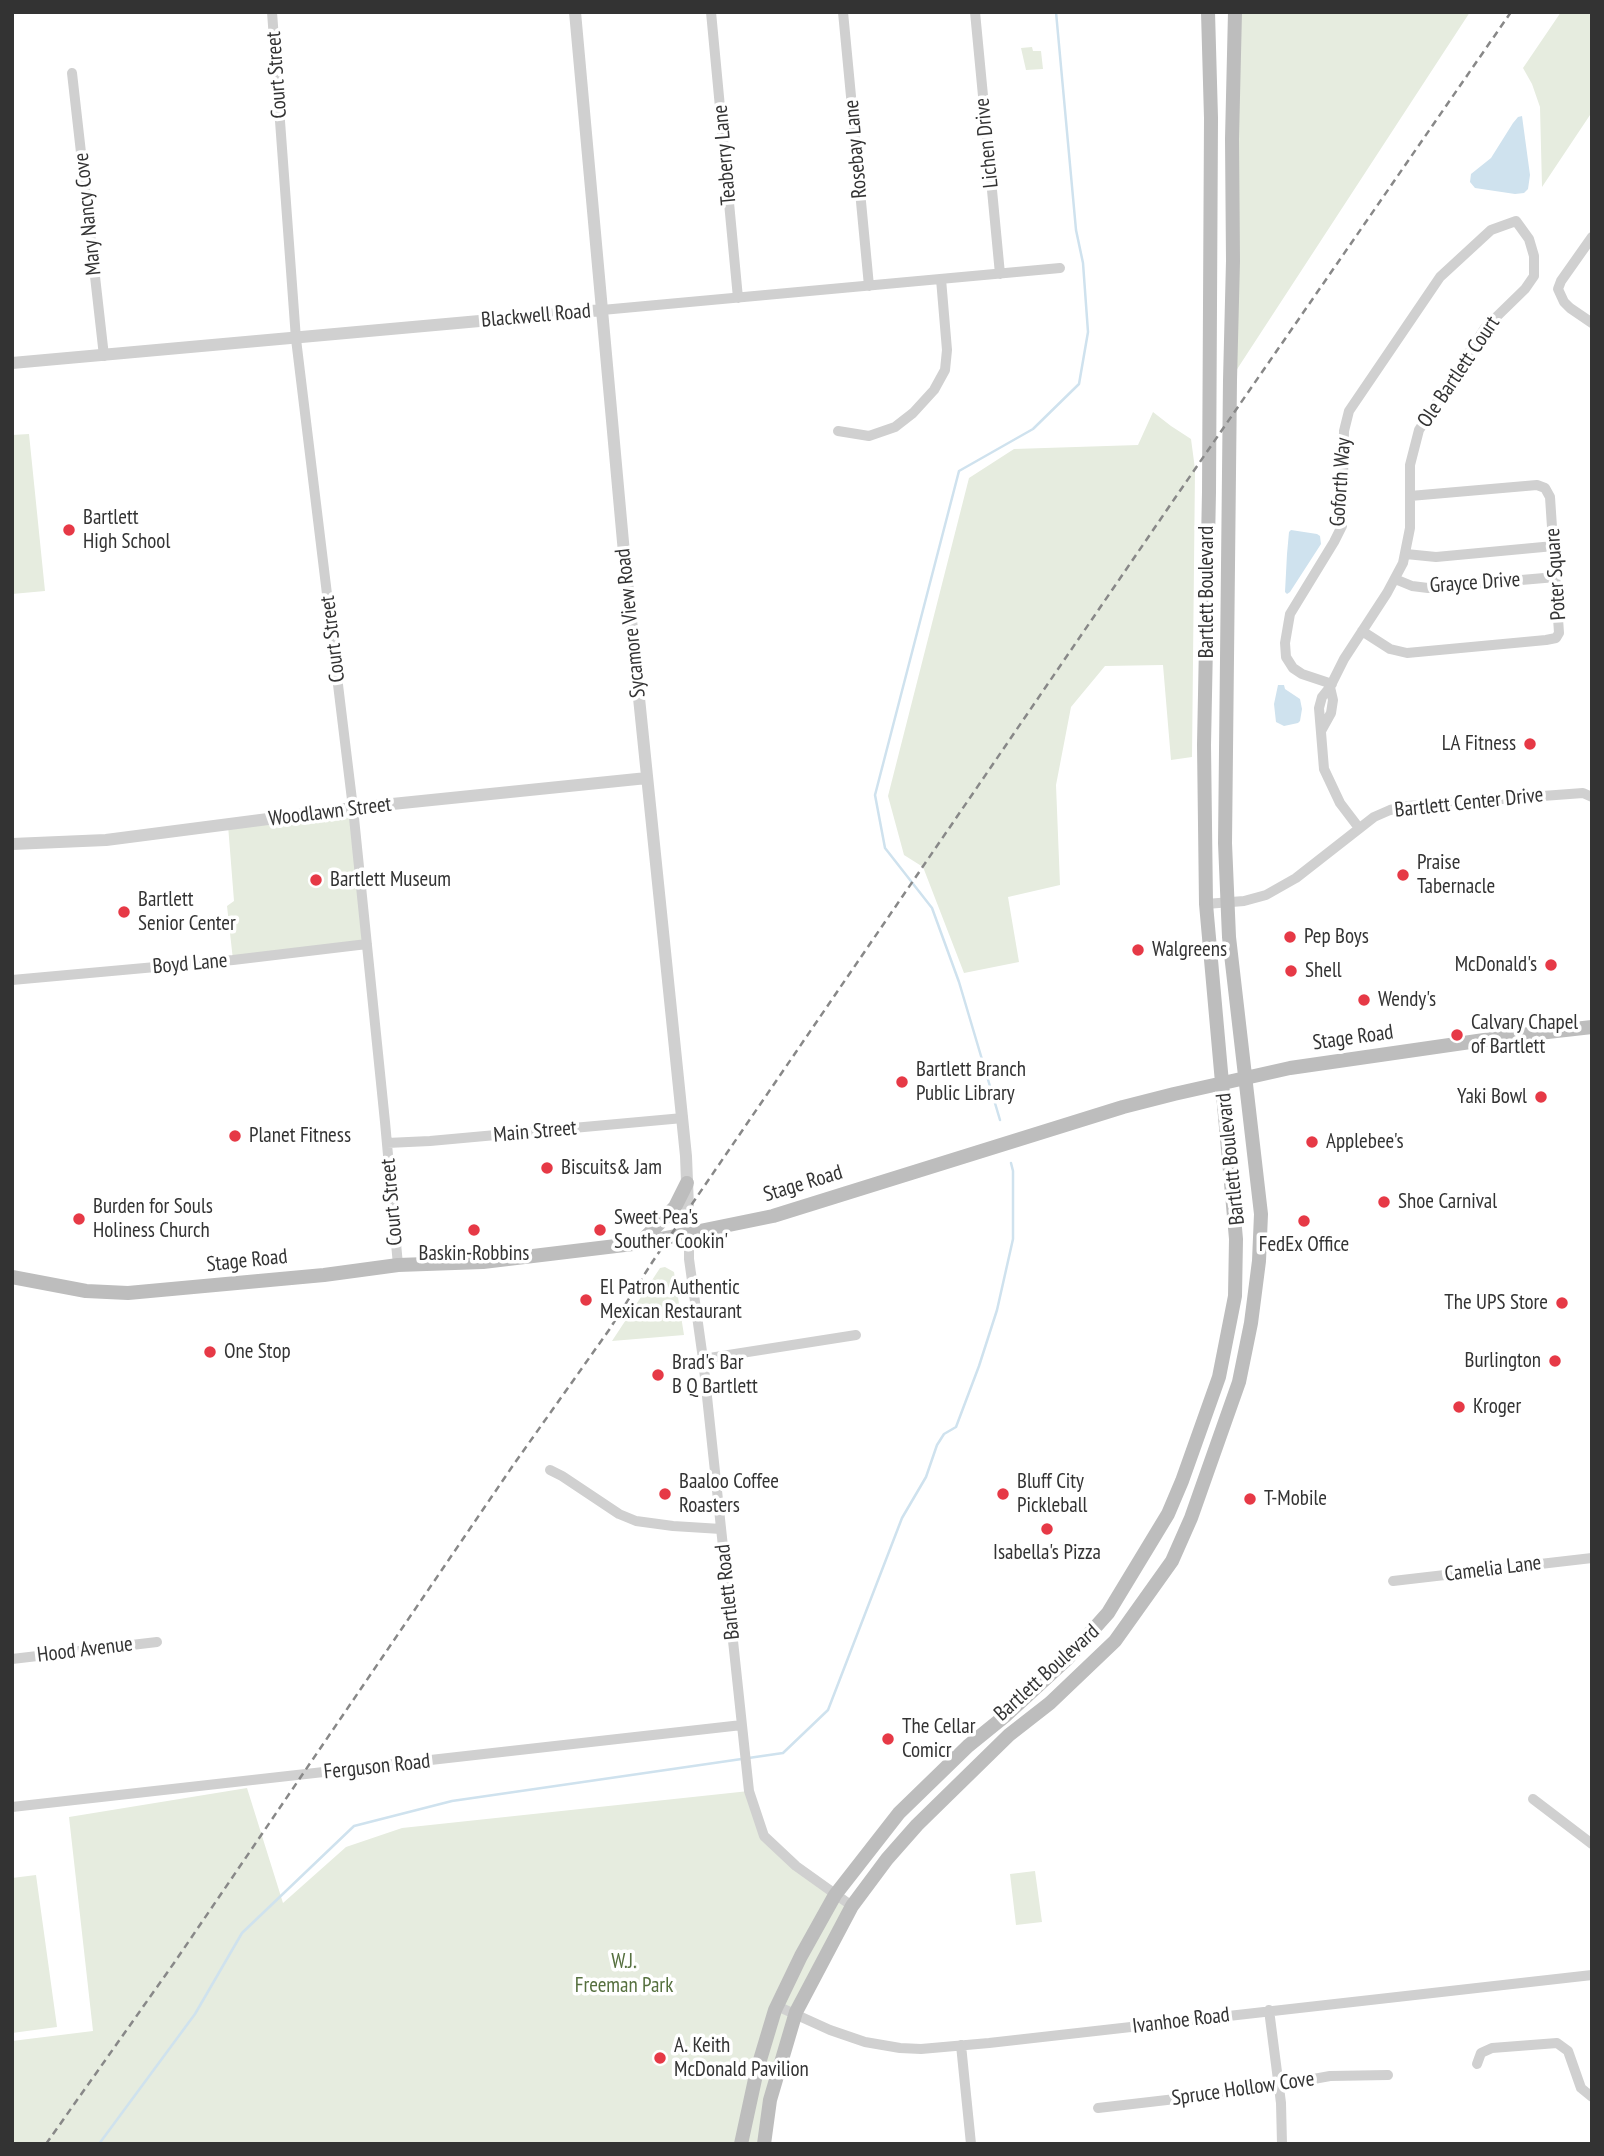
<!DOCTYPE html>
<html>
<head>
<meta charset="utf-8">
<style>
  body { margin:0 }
  #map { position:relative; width:1604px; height:2156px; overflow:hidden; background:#fff; font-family:"PT Sans Narrow",sans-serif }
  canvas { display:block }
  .frame { position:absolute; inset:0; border:14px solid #333; pointer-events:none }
</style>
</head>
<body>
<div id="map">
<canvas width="1604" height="2156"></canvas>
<div class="frame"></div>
</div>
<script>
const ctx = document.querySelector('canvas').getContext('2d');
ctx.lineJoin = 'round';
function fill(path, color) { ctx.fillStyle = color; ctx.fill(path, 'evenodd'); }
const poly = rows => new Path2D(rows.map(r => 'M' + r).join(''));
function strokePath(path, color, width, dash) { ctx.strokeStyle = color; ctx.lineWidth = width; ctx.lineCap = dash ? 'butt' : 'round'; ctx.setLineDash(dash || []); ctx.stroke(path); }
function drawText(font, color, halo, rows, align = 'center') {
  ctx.font = font + ' "PT Sans Narrow",sans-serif'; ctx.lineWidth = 7; ctx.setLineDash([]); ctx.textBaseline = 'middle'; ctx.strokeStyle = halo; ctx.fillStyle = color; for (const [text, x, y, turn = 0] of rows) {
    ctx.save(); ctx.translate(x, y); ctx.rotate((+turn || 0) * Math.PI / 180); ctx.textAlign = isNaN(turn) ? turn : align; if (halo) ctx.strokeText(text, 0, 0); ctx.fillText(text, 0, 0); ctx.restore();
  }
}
fill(poly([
  [1235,12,1470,12,1230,380],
  [1561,12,1592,12,1592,112,1542,187,1540,107,1532,84,1523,68],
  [1032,47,1033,51,1041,51,1043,69,1026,70,1021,48],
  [1153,412,1171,426,1191,439,1195,469,1192,757,1171,760,1163,665,1105,666,1071,707,1056,785,1060,885,1008,897,1019,962,964,973,923,867,904,855,888,796,969,478,1014,449,1138,445],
  [29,434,45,591,12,594,12,435],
  [353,808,367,944,233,960,227,906,234,901,228,825],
  [665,1267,674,1272,684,1335,612,1341,660,1268],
  [247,1788,283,1903,346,1847,402,1828,749,1791,764,1836,852,1906,796,2012,764,2144,12,2144,12,2041,93,2031,69,1817],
  [1035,1871,1042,1922,1016,1925,1010,1874],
  [36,1875,57,2027,12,2033,12,1878]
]), '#e6ecdf');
fill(poly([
  [1522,116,1530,175,1528,189,1524,193,1515,194,1475,188,1470,182,1471,174,1491,158,1513,123,1518,117],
  [1291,530,1317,534,1320,536,1321,544,1290,592,1287,594,1285,592,1287,554,1289,532],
  [1278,685,1284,685,1285,689,1300,699,1302,709,1300,721,1298,723,1284,726,1276,722,1274,704]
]), '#cfe2ee');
strokePath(poly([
  [1000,1120,959,982,932,908,885,848,875,795,959,471,1033,429,1079,384,1088,332,1083,263,1076,230,1056,12],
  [99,2144,195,2014,242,1933,354,1826,452,1801,783,1753,828,1710,902,1518,926,1477,937,1445,944,1434,956,1427,979,1366,997,1310,1013,1239,1013,1171,1011,1163]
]), '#cfe2ee', 2.5);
strokePath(poly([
  [272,12,296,339,353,808,385,1122,398,1265],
  [711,12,738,298],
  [843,12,869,286],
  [975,12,1000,274],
  [72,73,104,356],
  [1592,237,1561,281,1558,289,1564,302,1570,308,1592,323],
  [602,310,1060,268],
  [838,431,869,436,895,427,913,413,934,390,945,370,947,350,941,279],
  [1406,554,1436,557,1554,546],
  [1395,579,1412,586,1428,588,1556,577],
  [1362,631,1390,649,1407,653,1546,640,1556,638,1559,633,1550,497,1545,488,1537,485,1410,496],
  [1332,684,1302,674,1293,668,1286,657,1285,643,1290,614,1334,542,1342,526,1344,431,1349,411,1440,277,1491,230,1516,221,1529,239,1534,256,1534,276,1525,289,1485,328,1419,430,1410,465,1410,528,1403,563,1387,593,1344,659,1330,687,1322,697,1319,708,1324,769,1340,803,1359,828],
  [1321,731,1331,713,1333,700,1330,687],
  [1206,904,1244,901,1266,895,1296,878,1374,817,1390,810,1408,806,1583,793,1592,797],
  [12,980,233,960,367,944],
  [387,1143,430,1141,683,1118],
  [689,1233,689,1259,703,1359,749,1791,764,1836,796,1866,852,1906],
  [703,1359,856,1335],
  [550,1470,562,1476,619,1514,636,1521,673,1526,721,1529],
  [1393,1581,1592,1558],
  [12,1659,157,1642],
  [1533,1799,1592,1844],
  [12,1807,742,1725],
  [777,2006,830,2030,865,2042,900,2048,921,2049,989,2043,1592,1975],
  [1269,2010,1281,2103,1282,2144],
  [961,2045,971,2144],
  [1477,2064,1481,2053,1492,2048,1557,2043,1568,2051,1581,2088,1592,2097],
  [1098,2108,1253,2090,1330,2076,1388,2075]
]), '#d0d0d0', 10);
strokePath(poly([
  [575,12,623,542,686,1156,689,1233],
  [12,363,602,310],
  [12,844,106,840,353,808,647,778]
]), '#d0d0d0', 12);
strokePath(poly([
  [641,1242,675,1207,687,1183],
  [12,1277,86,1291,128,1293,324,1275,398,1265,483,1262,641,1243,773,1216,1123,1107,1174,1094,1290,1068,1512,1036,1592,1027],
  [741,2144,757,2070,775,2010,801,1956,835,1895,899,1813,968,1746,1005,1716,1067,1659,1108,1613,1168,1514,1182,1481,1219,1377,1235,1296,1236,1239,1206,904,1204,745,1209,492,1211,118,1208,12],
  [764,2144,770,2100,796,2012,852,1906,887,1859,917,1825,1009,1735,1050,1703,1115,1641,1172,1561,1191,1518,1239,1382,1251,1323,1259,1261,1261,1214,1229,937,1225,843,1230,380,1233,261,1232,139,1235,12]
]), '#bdbdbd', 14);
strokePath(poly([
  [46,2144,174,1963,514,1464,609,1330,653,1261,1175,498,1511,12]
]), '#888', 2.5, [7, 5]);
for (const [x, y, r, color] of [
  [69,530,7,"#e63946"],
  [1530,744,7,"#e63946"],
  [1403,875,7,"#e63946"],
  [316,880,7,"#e63946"],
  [124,912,7,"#e63946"],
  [1290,937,7,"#e63946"],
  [1138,950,7,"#e63946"],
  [1551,965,7,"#e63946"],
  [1291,971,7,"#e63946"],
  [1364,1000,7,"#e63946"],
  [1457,1035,7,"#e63946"],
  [902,1082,7,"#e63946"],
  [1541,1097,7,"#e63946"],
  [235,1136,7,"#e63946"],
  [1312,1142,7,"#e63946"],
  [547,1168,7,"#e63946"],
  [1384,1202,7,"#e63946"],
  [79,1219,7,"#e63946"],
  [1304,1221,7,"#e63946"],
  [474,1230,7,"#e63946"],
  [600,1230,7,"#e63946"],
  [586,1300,7,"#e63946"],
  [1562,1303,7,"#e63946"],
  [210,1352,7,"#e63946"],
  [1555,1361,7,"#e63946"],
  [658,1375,7,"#e63946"],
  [1459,1407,7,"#e63946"],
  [665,1494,7,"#e63946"],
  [1003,1494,7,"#e63946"],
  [1250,1499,7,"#e63946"],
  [1047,1529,7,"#e63946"],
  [888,1739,7,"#e63946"],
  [660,2058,7,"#e63946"]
]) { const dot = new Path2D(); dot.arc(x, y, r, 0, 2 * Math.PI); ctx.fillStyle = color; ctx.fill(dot); strokePath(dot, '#fff', 2.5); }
drawText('21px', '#333', '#fff', [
  ["Court Street",277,75,-94],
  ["Lichen Drive",987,143,-96],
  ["Rosebay Lane",856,149,-95],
  ["Teaberry Lane",725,155,-95],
  ["Mary Nancy Cove",88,214,-96],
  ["Blackwell Road",536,316,-5],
  ["Ole Bartlett Court",1459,372,-56],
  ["Goforth Way",1341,482,-86],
  ["Poter Square",1556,574,-94],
  ["Grayce Drive",1475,583,-4],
  ["Bartlett Boulevard",1207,592,-90],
  ["Sycamore View Road",631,623,-96],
  ["Court Street",333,639,-97],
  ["Bartlett Center Drive",1469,803,-6],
  ["Woodlawn Street",330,812,-7],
  ["Boyd Lane",190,964,-5],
  ["Stage Road",1353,1038,-8],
  ["Main Street",535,1132,-5],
  ["Bartlett Boulevard",1231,1159,-96],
  ["Stage Road",803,1184,-17],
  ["Court Street",392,1202,-95],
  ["Stage Road",247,1261,-6],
  ["Camelia Lane",1493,1569,-7],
  ["Bartlett Road",728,1592,-96],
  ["Hood Avenue",85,1650,-7],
  ["Bartlett Boulevard",1047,1673,-42],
  ["Ferguson Road",377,1767,-6],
  ["Ivanhoe Road",1181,2021,-7],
  ["Spruce Hollow Cove",1243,2089,-8]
]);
drawText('21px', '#333', '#fff', [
  ["Bartlett",83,518],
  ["High School",83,542],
  ["LA Fitness",1516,744,"right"],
  ["Praise",1417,863],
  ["Tabernacle",1417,887],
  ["Bartlett Museum",330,880],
  ["Bartlett",138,900],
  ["Senior Center",138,924],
  ["Pep Boys",1304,937],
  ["Walgreens",1152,950],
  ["McDonald's",1537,965,"right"],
  ["Shell",1305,971],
  ["Wendy's",1378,1000],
  ["Calvary Chapel",1471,1023],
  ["of Bartlett",1471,1047],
  ["Bartlett Branch",916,1070],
  ["Public Library",916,1094],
  ["Yaki Bowl",1527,1097,"right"],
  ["Planet Fitness",249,1136],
  ["Applebee's",1326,1142],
  ["Biscuits& Jam",561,1168],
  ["Shoe Carnival",1398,1202],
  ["Burden for Souls",93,1207],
  ["Holiness Church",93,1231],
  ["Sweet Pea's",614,1218],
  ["Souther Cookin'",614,1242],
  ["FedEx Office",1304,1245,"center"],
  ["Baskin-Robbins",474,1254,"center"],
  ["El Patron Authentic",600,1288],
  ["Mexican Restaurant",600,1312],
  ["The UPS Store",1548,1303,"right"],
  ["One Stop",224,1352],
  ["Burlington",1541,1361,"right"],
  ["Brad's Bar",672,1363],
  ["B Q Bartlett",672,1387],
  ["Kroger",1473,1407],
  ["Baaloo Coffee",679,1482],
  ["Roasters",679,1506],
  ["Bluff City",1017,1482],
  ["Pickleball",1017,1506],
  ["T-Mobile",1264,1499],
  ["Isabella's Pizza",1047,1553,"center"],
  ["The Cellar",902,1727],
  ["Comicr",902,1751],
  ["A. Keith",674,2046],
  ["McDonald Pavilion",674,2070]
], 'left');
drawText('21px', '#56703f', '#fff', [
  ["W.J.",624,1962],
  ["Freeman Park",624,1986]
]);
</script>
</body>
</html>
